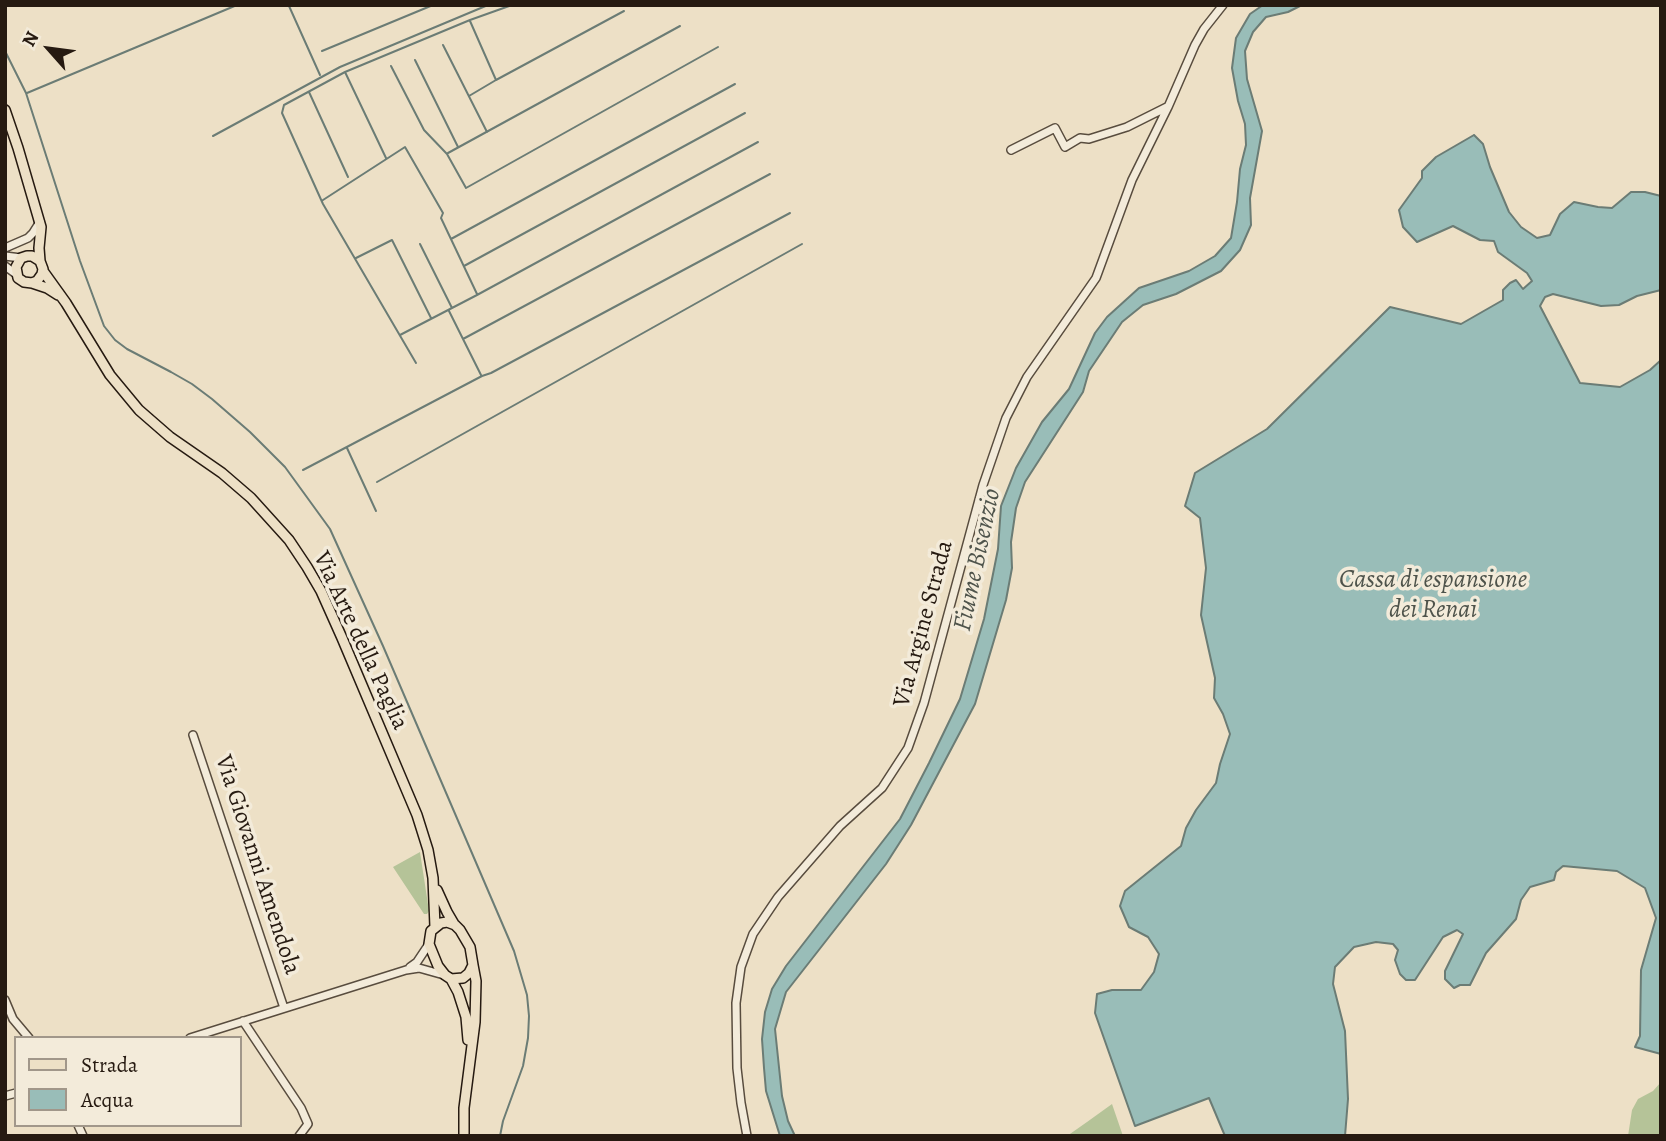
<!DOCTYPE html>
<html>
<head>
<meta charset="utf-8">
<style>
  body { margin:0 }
  #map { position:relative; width:1666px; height:1141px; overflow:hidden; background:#ede0c6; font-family:Alegreya,serif }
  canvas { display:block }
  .frame { position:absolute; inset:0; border:7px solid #261a11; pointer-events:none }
  .legend { position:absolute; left:14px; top:1036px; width:228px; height:91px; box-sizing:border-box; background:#f3ebda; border:2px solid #a1978a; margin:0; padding:9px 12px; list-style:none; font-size:21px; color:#261a11 }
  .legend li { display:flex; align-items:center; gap:14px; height:35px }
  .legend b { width:35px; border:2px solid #a1978a }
  .north { position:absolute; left:14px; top:14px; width:70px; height:70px; -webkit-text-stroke:5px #f3ebda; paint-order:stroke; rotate:298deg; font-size:19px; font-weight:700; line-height:28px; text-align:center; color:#261a11 }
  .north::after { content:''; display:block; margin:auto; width:24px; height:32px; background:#261a11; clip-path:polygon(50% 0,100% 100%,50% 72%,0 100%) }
</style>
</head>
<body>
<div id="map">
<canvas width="1666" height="1141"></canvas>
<div class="frame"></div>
<ul class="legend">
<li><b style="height:9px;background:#ede0c6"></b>Strada</li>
<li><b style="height:19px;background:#99bdb8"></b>Acqua</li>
</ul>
<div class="north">N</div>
</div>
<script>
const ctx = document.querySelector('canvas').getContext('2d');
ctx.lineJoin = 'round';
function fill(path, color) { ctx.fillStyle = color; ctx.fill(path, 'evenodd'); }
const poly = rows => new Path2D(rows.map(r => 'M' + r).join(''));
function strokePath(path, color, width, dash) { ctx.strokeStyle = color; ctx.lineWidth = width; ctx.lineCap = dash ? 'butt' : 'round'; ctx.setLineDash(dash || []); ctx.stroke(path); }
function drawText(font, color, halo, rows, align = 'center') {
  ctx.font = font + ' Alegreya,serif'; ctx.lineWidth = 7; ctx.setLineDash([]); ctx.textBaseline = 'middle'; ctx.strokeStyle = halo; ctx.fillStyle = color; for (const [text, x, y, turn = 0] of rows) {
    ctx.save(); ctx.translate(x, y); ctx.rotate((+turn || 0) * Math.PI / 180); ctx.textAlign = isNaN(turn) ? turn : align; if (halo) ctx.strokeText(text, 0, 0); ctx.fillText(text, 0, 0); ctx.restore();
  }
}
fill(poly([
  [420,852,429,911,427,914,424,914,393,867],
  [1661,1082,1661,1136,1628,1136,1632,1110,1638,1099,1653,1091],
  [1112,1104,1123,1136,1067,1136,1087,1122]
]), '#b5c398');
const water = poly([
  [1263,5,1302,5,1288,12,1266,17,1253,32,1245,51,1247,79,1262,131,1250,198,1251,225,1240,250,1221,271,1176,294,1143,305,1122,322,1089,371,1083,392,1025,482,1016,508,1011,542,1012,568,1006,600,975,704,911,825,886,864,786,992,775,1029,782,1096,788,1121,795,1136,780,1136,766,1091,764,1068,762,1039,765,1012,772,989,786,966,900,819,929,763,960,699,984,619,998,549,1001,506,1016,468,1042,422,1069,389,1095,333,1107,317,1139,288,1189,271,1215,256,1231,238,1237,202,1240,169,1246,145,1245,124,1238,101,1232,68,1236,38,1250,14,1263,5],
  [1474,135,1483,144,1490,167,1509,212,1521,227,1537,238,1550,235,1560,214,1574,202,1598,207,1612,208,1631,192,1645,192,1661,196,1661,290,1637,296,1619,305,1601,306,1553,294,1545,297,1540,306,1580,383,1620,387,1650,370,1661,360,1661,1054,1635,1047,1640,1036,1641,970,1656,918,1645,888,1617,871,1563,866,1556,872,1554,880,1530,887,1521,900,1516,919,1486,953,1470,985,1460,985,1454,988,1445,979,1445,971,1463,934,1457,930,1443,937,1415,980,1406,980,1400,974,1395,960,1398,950,1393,944,1376,942,1354,947,1335,967,1333,984,1345,1031,1348,1099,1345,1136,1225,1136,1209,1098,1135,1126,1095,1013,1097,994,1112,990,1141,990,1154,972,1159,954,1148,937,1129,927,1120,906,1125,891,1181,846,1186,828,1196,810,1216,783,1220,764,1230,734,1223,714,1214,698,1215,678,1201,615,1206,568,1200,518,1185,506,1195,473,1267,429,1390,307,1461,324,1503,300,1503,290,1510,283,1516,280,1523,289,1532,281,1527,273,1498,252,1494,241,1480,240,1453,226,1417,242,1403,227,1399,210,1422,178,1422,171,1436,157,1474,135]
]);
fill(water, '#99bdb8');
strokePath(water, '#6b7c75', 2);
strokePath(poly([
  [289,6,320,75],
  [470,21,496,80],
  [443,45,487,132],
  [5,51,26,93,80,261,104,326,115,340,127,349,171,372,192,384,212,399,250,432,285,467,330,529,383,646,514,951,527,995,529,1016,528,1038,523,1066,503,1121,500,1136],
  [322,51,433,5],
  [415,60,458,147],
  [391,66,424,130,447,154,466,188,718,47],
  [345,72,386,158],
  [309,92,348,177],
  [27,93,237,5],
  [469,96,496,80,624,11],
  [213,136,340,67,488,5],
  [448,153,680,26],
  [323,200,405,147,443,213,441,218,477,294],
  [451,239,735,84],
  [420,244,452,308],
  [356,258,392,240,431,318],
  [464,266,745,113],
  [449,311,481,375],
  [400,335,477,295,758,142],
  [463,339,770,174],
  [416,363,323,204,282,113,284,105,345,72,470,20,512,5],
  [347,448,376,511],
  [303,470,482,376,491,373,790,213],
  [377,482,802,244]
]), '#6b7c75', 2);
const minor = poly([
  [1011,150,1055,128,1065,147,1080,138,1089,139,1127,127,1167,107],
  [5,248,28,238,33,233,40,222],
  [5,256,21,258],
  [5,266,16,274],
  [193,735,284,1008],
  [410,967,417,962,429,944],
  [5,1000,13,1019,29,1038],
  [243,1021,301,1108,308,1124,299,1136],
  [190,1038,406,970,419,968,444,975],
  [5,1096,16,1093],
  [78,1125,83,1136],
  [747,1136,741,1103,737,1068,736,1003,741,967,753,934,778,897,840,826,882,788,908,748,924,703,983,485,1006,418,1027,377,1096,278,1132,180,1168,107,1195,45,1204,29,1223,5]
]);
const major = poly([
  [5,110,18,148,41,227,39,248,40,261,43,269,42,274,37,281,32,283,24,282,18,278,16,267,21,258,27,256,32,256,40,261],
  [43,271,66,303,110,375,139,410,170,437,222,473,251,498,289,540,307,567,321,591,342,638,417,815,428,850,433,878,435,927],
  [32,283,47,288,58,295],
  [437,890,447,912,454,924],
  [447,922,455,925,460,930,470,947,473,965,469,973,463,978,451,979,445,975,438,966,429,944,431,931,441,923,447,922],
  [451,979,458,992,466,1017,468,1040],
  [464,1136,464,1108,475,1022,476,981,473,965]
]);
strokePath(minor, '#584c3e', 10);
strokePath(major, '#261a11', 12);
strokePath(minor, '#f3ebda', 7);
strokePath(major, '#ede0c6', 9);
drawText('24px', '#261a11', '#f3ebda', [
  ["Via Argine Strada",924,624,-75],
  ["Via Arte della Paglia",360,641,65],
  ["Via Giovanni Amendola",257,865,72]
]);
drawText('italic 26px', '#4e534b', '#f3ebda', [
  ["Fiume Bisenzio",978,560,-78],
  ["Cassa di espansione",1433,581],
  ["dei Renai",1433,611]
]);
</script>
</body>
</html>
